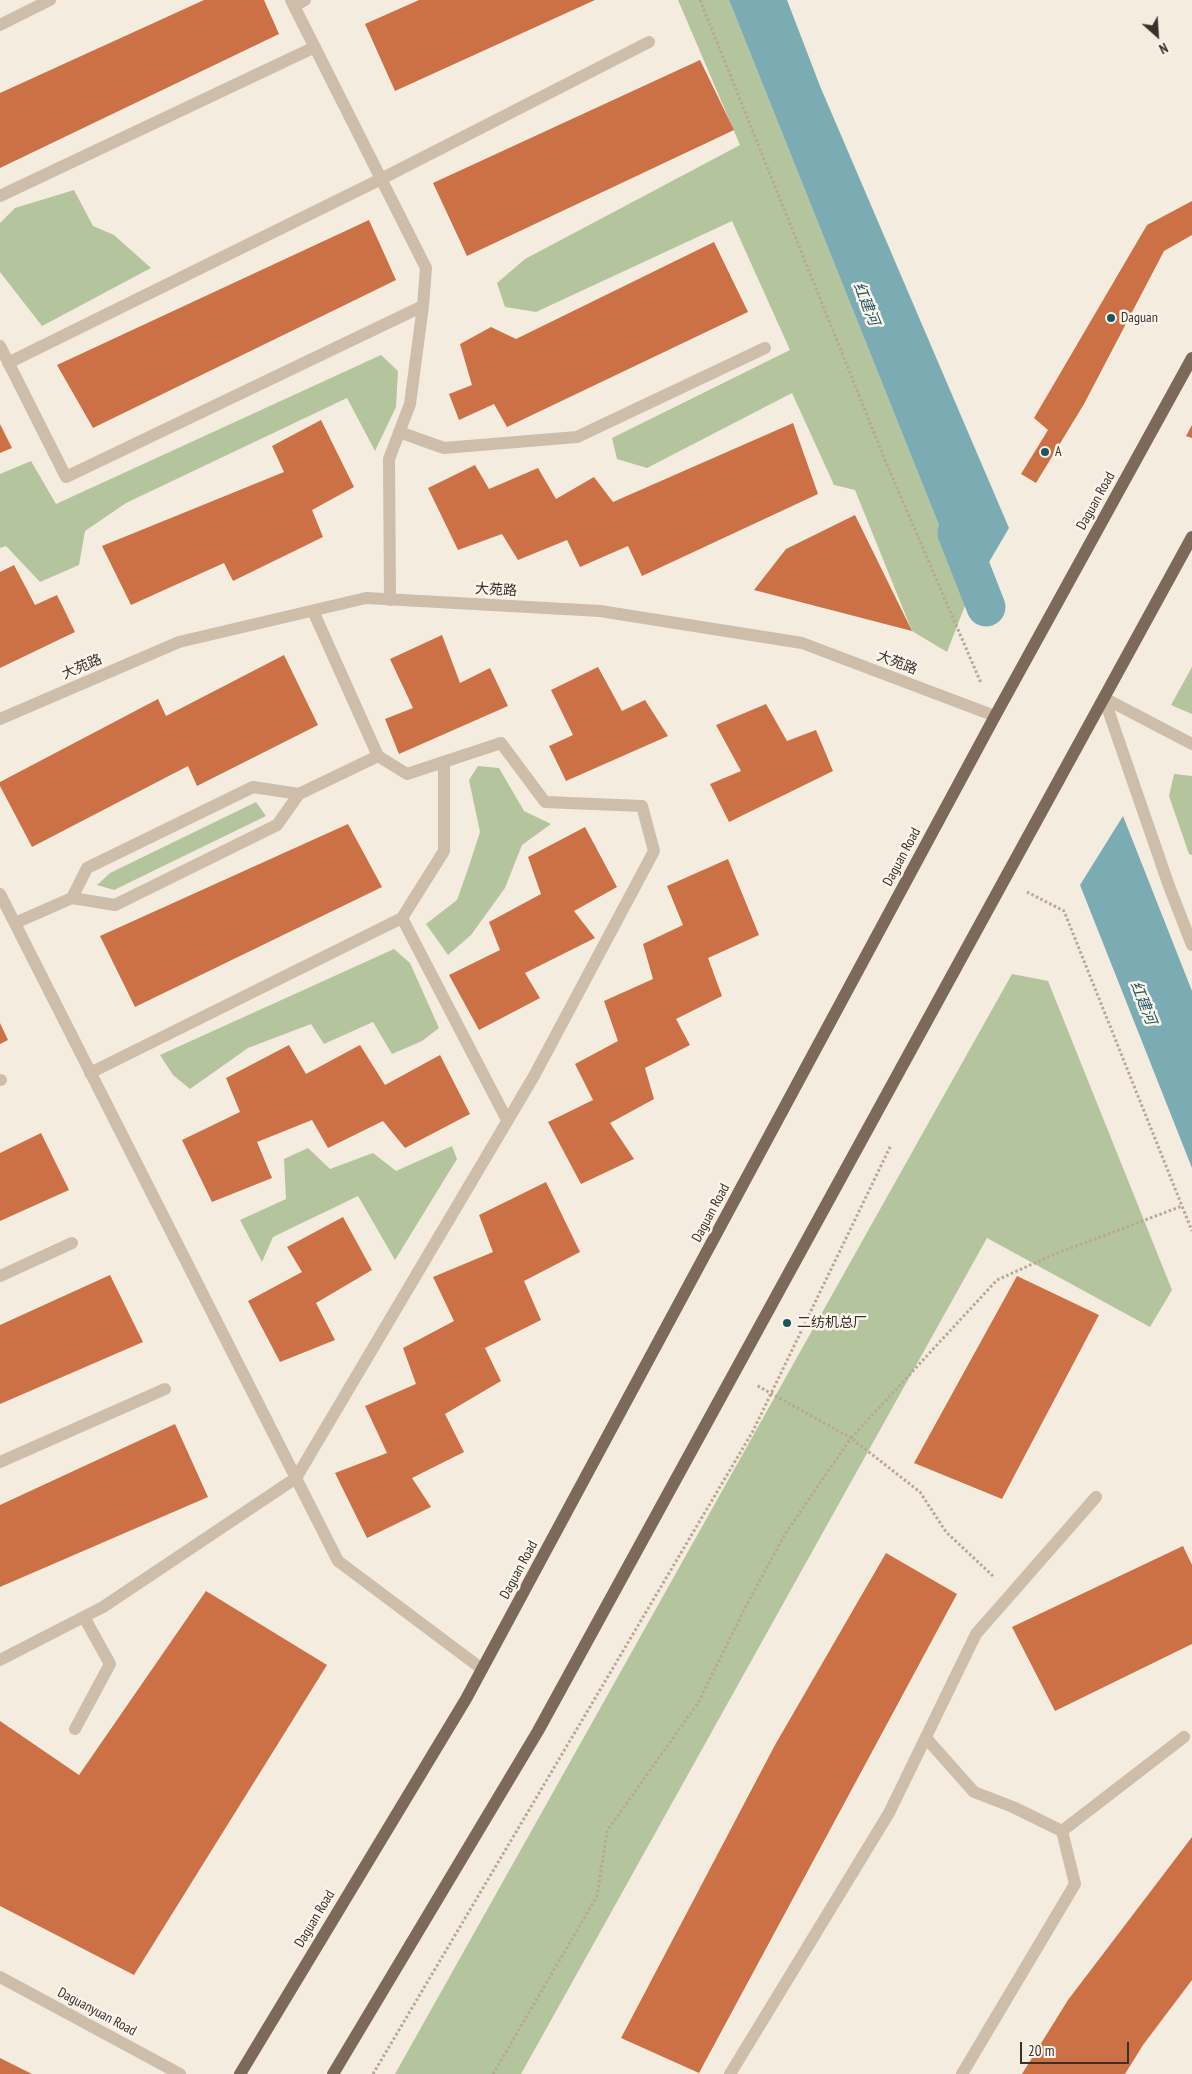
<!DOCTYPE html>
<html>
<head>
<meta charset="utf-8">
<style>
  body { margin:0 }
  #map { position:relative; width:1192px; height:2074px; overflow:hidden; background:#f4ecdf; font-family:"PT Sans Narrow",sans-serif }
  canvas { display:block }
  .north { position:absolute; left:1132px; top:10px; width:50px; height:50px; -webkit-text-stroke:4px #fbf5ec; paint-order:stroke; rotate:154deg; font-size:14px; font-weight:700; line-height:20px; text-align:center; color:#3a302a }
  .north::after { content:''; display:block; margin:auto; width:18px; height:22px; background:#3a302a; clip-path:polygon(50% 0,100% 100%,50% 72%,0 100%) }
  .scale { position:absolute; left:1020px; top:2042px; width:109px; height:22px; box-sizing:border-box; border:2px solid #3a302a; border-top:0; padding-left:6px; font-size:15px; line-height:18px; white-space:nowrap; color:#3a302a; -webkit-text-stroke:4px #fbf5ec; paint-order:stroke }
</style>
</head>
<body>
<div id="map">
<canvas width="1192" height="2074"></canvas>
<div class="north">N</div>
<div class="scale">20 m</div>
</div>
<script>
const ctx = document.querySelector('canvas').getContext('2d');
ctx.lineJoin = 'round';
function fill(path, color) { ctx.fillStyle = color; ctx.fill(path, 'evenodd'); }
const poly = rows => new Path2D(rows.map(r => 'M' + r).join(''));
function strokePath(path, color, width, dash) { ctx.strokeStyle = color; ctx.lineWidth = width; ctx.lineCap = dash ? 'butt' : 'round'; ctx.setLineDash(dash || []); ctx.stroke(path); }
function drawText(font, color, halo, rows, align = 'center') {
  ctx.font = font + ' "PT Sans Narrow","Noto Sans SC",sans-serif'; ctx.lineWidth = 5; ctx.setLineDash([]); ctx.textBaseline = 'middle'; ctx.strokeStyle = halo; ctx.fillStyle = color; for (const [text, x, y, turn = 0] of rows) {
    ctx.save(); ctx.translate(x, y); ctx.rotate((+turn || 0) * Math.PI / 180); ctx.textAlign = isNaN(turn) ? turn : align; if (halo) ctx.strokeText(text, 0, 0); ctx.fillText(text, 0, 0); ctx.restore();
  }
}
fill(poly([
  [678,0,729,0,968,598,947,652,912,631,855,490,834,485,792,393,647,468,617,459,612,438,790,350,732,221,536,312,505,307,497,283,525,259,740,145],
  [74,190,93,226,114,235,151,268,42,326,0,272,0,223,15,208],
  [381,355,398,371,396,407,375,451,347,398,126,503,85,531,79,565,40,582,6,546,0,548,0,474,31,461,56,504],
  [1192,667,1192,714,1171,705],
  [478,766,499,768,524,811,551,824,522,845,505,888,471,935,448,955,426,924,457,900,468,869,480,832,469,780],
  [1174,774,1192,776,1192,855,1189,854,1169,796],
  [256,802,266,816,114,890,97,885,110,873],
  [394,949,410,963,439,1028,422,1041,392,1054,373,1022,324,1044,311,1024,248,1048,190,1089,173,1075,160,1055],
  [1012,974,1048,981,1172,1290,1150,1327,987,1238,521,2074,395,2074],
  [452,1146,457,1159,395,1260,358,1196,273,1237,262,1262,240,1220,286,1199,284,1159,308,1148,330,1169,373,1153,396,1171]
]), '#b4c59d');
fill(poly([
  [729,0,787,0,820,86,1009,528,968,598],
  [1123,816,1192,991,1192,1168,1080,885]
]), '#7cacb3');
strokePath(poly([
  [957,533,986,607]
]), '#7cacb3', 39);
fill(poly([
  [204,0,264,0,279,34,0,168,0,93],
  [419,0,595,0,395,91,365,24],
  [700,60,734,130,467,256,433,183],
  [1192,201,1192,235,1164,251,1084,404,1036,483,1021,474,1048,430,1034,418,1147,225],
  [369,220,396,280,93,428,57,365],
  [714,242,748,312,507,427,494,404,459,420,449,394,472,385,460,344,491,327,516,339],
  [321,420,354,487,312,510,323,537,233,581,224,563,131,605,102,546,284,472,272,446],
  [793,423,818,494,642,576,628,546,580,567,567,540,518,560,502,534,458,550,428,488,475,465,489,489,538,468,556,499,594,477,613,502],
  [0,424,12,448,0,453],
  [1192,425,1192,438,1186,436],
  [855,515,912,631,754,590,786,549],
  [14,565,35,605,57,595,75,632,0,668,0,572],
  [442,635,460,683,490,668,508,706,399,754,385,719,413,708,390,659],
  [284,655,318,725,197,786,188,766,32,847,0,786,0,782,158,699,166,716],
  [598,667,622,711,645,700,668,736,566,781,549,746,573,735,551,690],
  [766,704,787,741,816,730,833,771,729,822,710,784,741,771,716,725],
  [348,824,382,887,135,1007,100,936],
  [585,827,617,887,574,911,595,938,525,973,540,998,479,1030,449,975,500,950,489,922,541,894,528,857],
  [728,859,759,935,708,958,722,996,676,1019,690,1045,645,1068,654,1099,610,1123,634,1159,581,1184,548,1122,593,1100,575,1064,618,1041,604,1001,653,979,643,944,683,925,667,886],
  [0,1023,8,1040,0,1044],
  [289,1045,306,1074,360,1045,385,1085,440,1055,470,1114,405,1148,383,1121,328,1148,312,1120,257,1142,272,1178,212,1202,182,1140,240,1112,226,1078],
  [41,1133,69,1190,0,1221,0,1153],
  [546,1182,580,1252,524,1281,541,1320,485,1348,501,1381,445,1414,464,1452,412,1478,431,1507,367,1538,335,1473,387,1453,365,1406,416,1384,403,1348,454,1321,433,1277,493,1252,479,1215],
  [343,1217,372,1270,316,1303,335,1340,280,1362,248,1301,302,1272,287,1247],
  [110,1275,143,1342,0,1404,0,1325],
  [1017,1276,1099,1315,1002,1499,914,1463],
  [175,1424,208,1497,0,1587,0,1505],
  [1183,1546,1192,1565,1192,1644,1055,1711,1012,1627],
  [886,1553,957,1594,699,2073,621,2038,775,1745],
  [206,1591,327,1665,134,1975,0,1906,0,1721,79,1775],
  [1192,1837,1192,1980,1143,2045,1125,2074,1022,2074,1068,2000],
  [0,2058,32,2074,0,2074]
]), '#cc7145');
strokePath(poly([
  [700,0,885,460,981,683],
  [1027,892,1064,911,1192,1231],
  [993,1576,946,1532,920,1492,851,1438,997,1280,1050,1256,1182,1206],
  [373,2074,753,1431,891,1145],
  [493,2074,597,1896,607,1831,698,1703,744,1610,785,1534,851,1438,756,1385]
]), '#baa793', 3, [2.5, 2.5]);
strokePath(poly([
  [291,0,426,268,423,306,410,404,389,459,390,600],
  [294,6,305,0],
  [0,25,50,0],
  [0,196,315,47],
  [0,346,66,477,423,306],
  [8,363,381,179,649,42],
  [399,432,444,448,577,437,765,348],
  [1104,698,1169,886,1192,945],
  [1104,698,1192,744],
  [0,894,338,1561,482,1669],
  [72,898,87,868,253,787,299,794],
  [402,918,507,1120],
  [15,923,72,898,115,905,277,825,299,794,378,756],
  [90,1073,402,918,444,851,444,762],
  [0,1080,1,1080],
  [0,1276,72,1243],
  [0,1462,165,1389],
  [0,1660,103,1607,296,1478,534,1076,654,851,642,806,545,802,501,743,407,774,378,756,313,611],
  [75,1729,110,1664,84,1617],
  [926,1738,974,1792,1013,1807,1062,1831,1075,1884,962,2074],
  [1062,1831,1184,1737],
  [730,2074,889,1813,976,1634,1096,1497]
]), '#cebda9', 12);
strokePath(poly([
  [0,719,179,642,366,598,600,611,802,643,995,716],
  [0,1977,180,2074]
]), '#cebda9', 12);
strokePath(poly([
  [240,2074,466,1699,995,716,1192,358],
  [333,2074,538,1731,1192,537]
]), '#7d695a', 12);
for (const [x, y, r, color] of [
  [1111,318,5,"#1c555f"],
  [1045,452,5,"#1c555f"],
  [787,1323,5,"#1c555f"]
]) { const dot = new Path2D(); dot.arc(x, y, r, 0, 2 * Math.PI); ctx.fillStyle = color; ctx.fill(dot); strokePath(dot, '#fbf5ec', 2); }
drawText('14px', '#3a302a', '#fbf5ec', [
  ["Daguan",1121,318],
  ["A",1055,452],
  ["二纺机总厂",797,1323]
], 'left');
drawText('14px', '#3a302a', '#fbf5ec', [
  ["Daguan Road",1096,501,-61],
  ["大苑路",496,590,3],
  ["大苑路",897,663,21],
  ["大苑路",82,667,-23],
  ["Daguan Road",902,857,-62],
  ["Daguan Road",711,1213,-62],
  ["Daguan Road",519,1570,-62],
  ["Daguan Road",315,1919,-59],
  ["Daguanyuan Road",97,2012,28]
]);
drawText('italic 15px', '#1c555f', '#fbf5ec', [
  ["红建河",866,304,68],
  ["红建河",1143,1003,68]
]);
</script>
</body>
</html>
